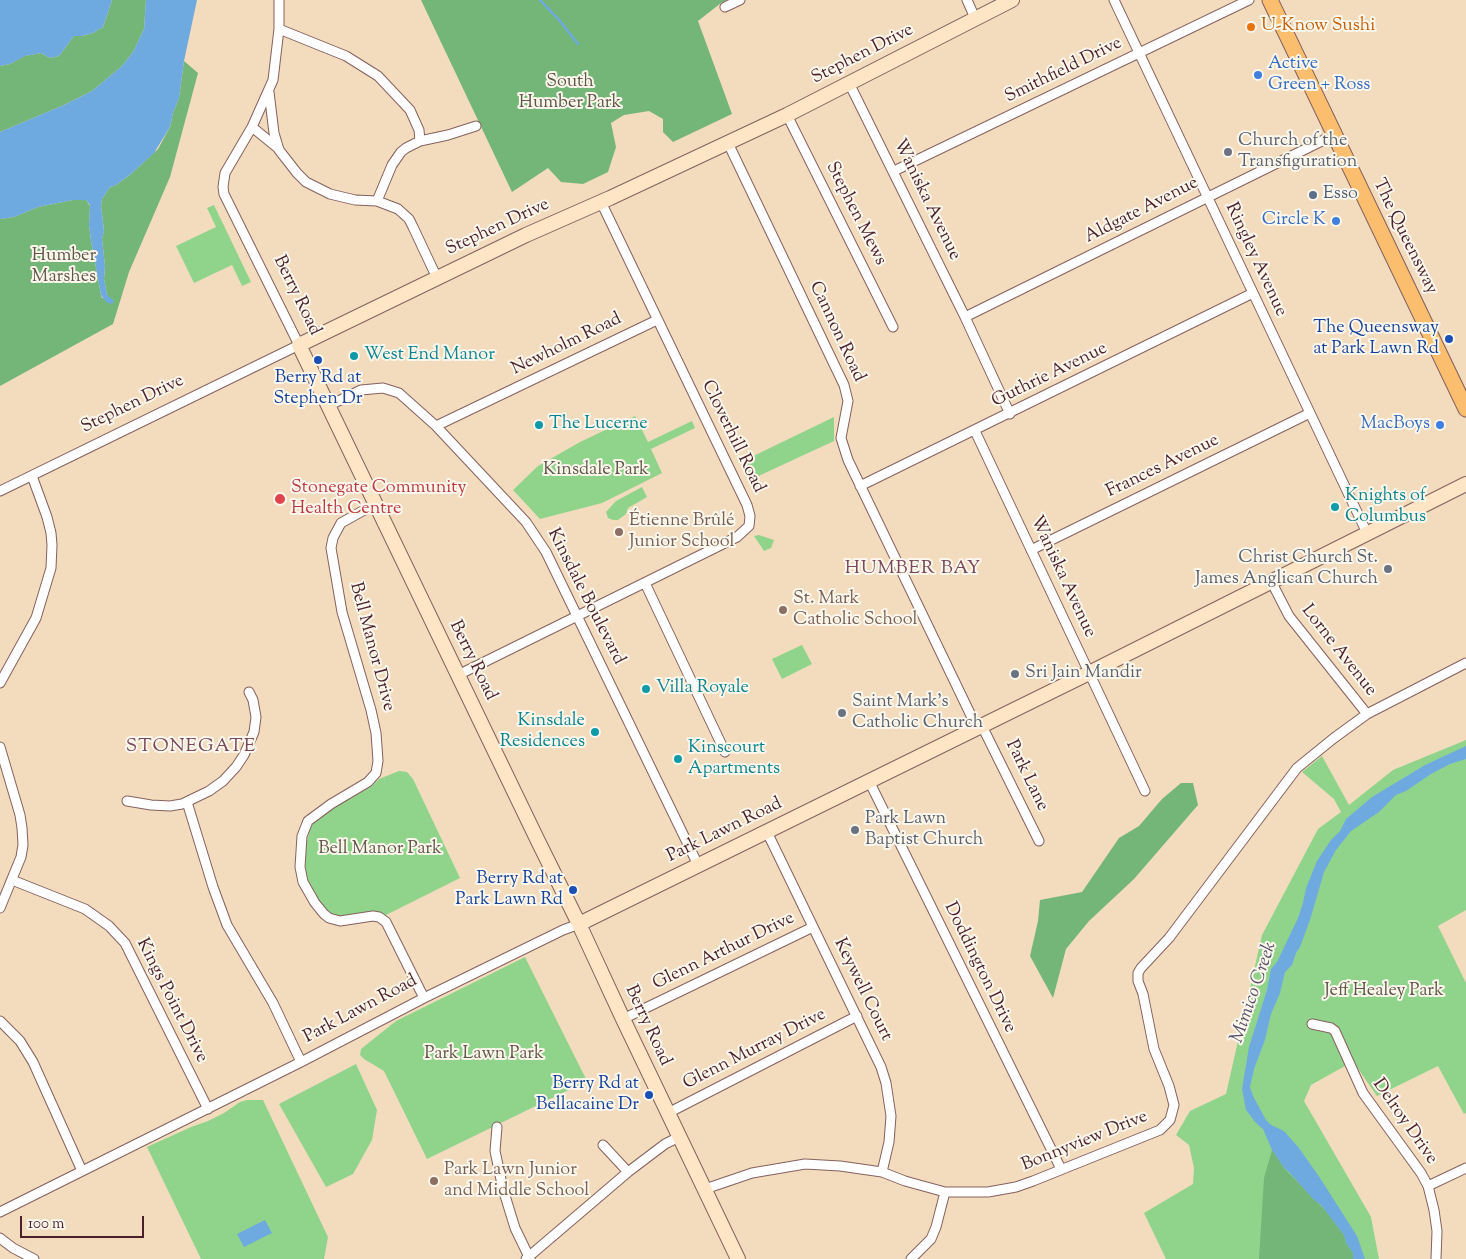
<!DOCTYPE html>
<html>
<head>
<meta charset="utf-8">
<style>
  body { margin:0 }
  #map { position:relative; width:1466px; height:1259px; overflow:hidden; background:#f2dcbd; font-family:"Sorts Mill Goudy",serif }
  canvas { display:block }
  .scale { position:absolute; left:20px; top:1216px; width:124px; height:22px; box-sizing:border-box; border:2px solid #4a1f2b; border-top:0; padding-left:6px; font-size:15px; line-height:18px; white-space:nowrap; color:#4a1f2b; -webkit-text-stroke:4px #fbf7ec; paint-order:stroke }
</style>
</head>
<body>
<div id="map">
<canvas width="1466" height="1259"></canvas>
<div class="scale">100 m</div>
</div>
<script>
const ctx = document.querySelector('canvas').getContext('2d');
ctx.lineJoin = 'round';
function fill(path, color) { ctx.fillStyle = color; ctx.fill(path, 'evenodd'); }
const poly = rows => new Path2D(rows.map(r => 'M' + r).join(''));
function strokePath(path, color, width, dash) { ctx.strokeStyle = color; ctx.lineWidth = width; ctx.lineCap = dash ? 'butt' : 'round'; ctx.setLineDash(dash || []); ctx.stroke(path); }
function drawText(font, color, halo, rows, align = 'center') {
  ctx.font = font + ' "Sorts Mill Goudy",serif'; ctx.lineWidth = 4; ctx.setLineDash([]); ctx.textBaseline = 'middle'; ctx.strokeStyle = halo; ctx.fillStyle = color; for (const [text, x, y, turn = 0] of rows) {
    ctx.save(); ctx.translate(x, y); ctx.rotate((+turn || 0) * Math.PI / 180); ctx.textAlign = isNaN(turn) ? turn : align; if (halo) ctx.strokeText(text, 0, 0); ctx.fillText(text, 0, 0); ctx.restore();
  }
}
fill(poly([
  [214,205,251,282,242,286,232,265,194,283,176,246,216,227,207,208],
  [635,416,648,442,692,421,695,428,651,449,662,473,602,503,540,519,513,490,538,466,580,442],
  [834,417,834,441,752,479,743,461],
  [642,487,647,497,628,508,626,514,618,520,613,520,608,518,606,512,616,501],
  [759,535,774,540,771,548,764,551,754,536],
  [802,645,812,664,782,679,772,659],
  [1466,740,1466,910,1438,926,1466,983,1466,1113,1464,1114,1438,1066,1377,1096,1354,1063,1345,1066,1311,1085,1304,1101,1371,1217,1379,1259,1166,1259,1144,1213,1193,1184,1194,1168,1189,1145,1176,1135,1190,1111,1226,1094,1262,935,1318,829,1341,812,1334,799,1302,772,1322,756,1349,805,1393,770],
  [399,771,407,772,413,779,460,878,386,915,375,911,341,918,330,915,320,903,309,882,305,872,305,849,311,825,323,813,372,786,379,779],
  [525,957,587,1081,427,1159,384,1071,364,1059,360,1055,361,1049,396,1021],
  [356,1064,377,1110,372,1140,353,1174,326,1187,279,1104],
  [247,1100,263,1100,328,1237,324,1259,201,1259,147,1147,191,1127,208,1121,224,1113,240,1102]
]), '#90d48c');
fill(poly([
  [112,0,146,0,144,29,133,52,122,66,92,91,64,105,0,132,0,66,10,64,24,56,41,53,50,58,59,56,74,36,82,36,93,33,103,27],
  [421,0,727,0,721,3,698,21,732,114,673,142,663,132,663,119,649,111,624,115,611,123,616,147,608,172,583,184,561,182,548,168,512,192],
  [184,61,198,73,170,177,129,272,113,324,0,386,0,219,14,217,38,207,73,200,86,200,90,206,89,225,91,241,101,295,102,298,109,298,107,295,104,279,105,266,102,239,104,231,101,206,102,199,110,187,116,185,131,174,158,149,170,127,173,113,179,98],
  [1181,783,1193,783,1198,805,1134,879,1089,921,1066,949,1053,998,1030,956,1038,921,1040,900,1082,892,1119,838,1139,826,1162,799],
  [1272,1150,1285,1169,1325,1210,1344,1235,1346,1243,1353,1253,1353,1259,1259,1259,1264,1178]
]), '#74b678');
fill(poly([
  [0,0,112,0,103,27,93,33,82,36,74,36,59,56,50,58,41,53,25,56,10,64,0,66],
  [146,0,197,0,184,61,179,98,173,113,170,127,154,153,131,174,116,185,110,187,102,199,101,206,104,231,102,239,105,266,104,279,107,295,114,301,112,304,106,302,101,295,91,241,89,225,90,205,86,200,73,200,38,207,14,217,0,219,0,132,64,105,92,91,122,66,133,52,144,29],
  [1466,746,1466,759,1450,764,1431,774,1406,791,1396,795,1379,812,1351,831,1336,850,1324,872,1310,920,1300,947,1296,953,1292,965,1285,972,1280,993,1271,1014,1265,1040,1254,1069,1250,1087,1253,1096,1266,1120,1271,1125,1284,1131,1299,1148,1320,1178,1357,1236,1365,1259,1353,1259,1353,1253,1346,1243,1344,1235,1321,1205,1314,1200,1289,1172,1285,1169,1272,1150,1263,1129,1256,1123,1246,1110,1242,1089,1249,1047,1267,990,1271,969,1277,962,1298,918,1303,903,1306,888,1317,861,1331,840,1340,831,1346,819,1372,797,1387,788,1425,765],
  [265,1220,272,1233,244,1247,237,1234]
]), '#6eaae0');
strokePath(poly([
  [540,0,560,21,578,44]
]), '#6eaae0', 2.5);
const street = poly([
  [967,0,975,18],
  [1114,0,1367,533],
  [725,7,740,0],
  [279,29,346,56,378,76,410,110,419,130,420,141],
  [849,83,965,317,1010,414],
  [269,92,274,133,279,150,297,173,306,182,330,194,355,200,377,201,398,209,409,219,413,227,437,278],
  [787,115,893,327],
  [252,127,279,149],
  [728,143,844,385,848,401,841,438,848,460,977,728],
  [894,171,1249,0],
  [377,201,392,165,401,152,406,148,420,141,448,135,476,126],
  [965,317,1334,135],
  [328,406,361,390,383,388,399,393,436,426,526,522,546,552,698,865],
  [436,426,657,320],
  [975,431,1145,791],
  [860,486,1253,293],
  [0,491,299,345,224,194,223,187,225,173,252,127,273,80,279,29,279,0],
  [375,504,341,523,333,538,331,548,342,612,371,710,376,733,378,761,376,773,368,782,331,804,308,821,302,836,300,867,303,882,315,903,324,914,329,918,340,921,373,916,379,917,386,922,424,998],
  [1031,550,1310,413],
  [1271,581,1289,616,1367,714],
  [645,583,725,752],
  [458,675,737,537,749,526,750,516,747,505,601,202],
  [0,683,36,618,51,568,52,545,51,533,47,517,32,476],
  [982,726,1039,841],
  [0,747,20,815,22,828,23,845,21,857,0,908],
  [869,781,1061,1169],
  [127,801,151,805,170,806,182,804,209,791,223,781,236,767,244,755,254,732,256,717,253,700,249,692],
  [187,802,213,887,227,925,273,1003,301,1062],
  [767,832,881,1067,886,1083,891,1116,889,1142,882,1172],
  [12,880,85,909,109,926,125,943,208,1109],
  [623,1019,813,927],
  [0,1021,20,1041,33,1062,82,1171],
  [1312,1024,1331,1028,1335,1031,1363,1093,1421,1173,1428,1186,1434,1210,1437,1231,1436,1259],
  [668,1113,857,1016],
  [497,1127,495,1151,503,1189,515,1228,530,1259],
  [603,1145,628,1172],
  [1428,1186,1466,1168],
  [705,1189,752,1173,805,1164,840,1166,882,1172,905,1181,945,1192,988,1192,1016,1187,1033,1181,1160,1130,1170,1120,1174,1105,1169,1086,1154,1049,1143,994,1138,981,1138,973,1141,968,1169,938,1297,768,1334,738,1367,714,1466,663],
  [0,1212,301,1062,424,998,563,930,579,924],
  [0,1238,13,1248,34,1259],
  [526,1259,628,1172,665,1144,679,1137],
  [911,1259,931,1239,936,1227,945,1192]
]);
const secondary = poly([
  [579,924,1089,673,1466,484],
  [738,1259,623,1019,579,924,537,839,299,345,526,235,610,198,787,115,1012,0]
]);
const primary = poly([
  [1270,0,1466,409]
]);
strokePath(street, '#85615e', 11);
strokePath(secondary, '#85615e', 16);
strokePath(primary, '#85615e', 17);
strokePath(street, '#fff', 9);
strokePath(secondary, '#fde5c5', 14);
strokePath(primary, '#fbbe6e', 15);
for (const [x, y, r, color] of [
  [1251,27,5,"#e8710a"],
  [1258,75,5,"#3f7fe0"],
  [1228,152,5,"#6b7280"],
  [1313,195,5,"#5c6f8a"],
  [1336,221,5,"#3f7fe0"],
  [1449,339,5,"#1a4fb4"],
  [354,356,5,"#0f9aa8"],
  [318,360,5,"#1a4fb4"],
  [539,425,5,"#0f9aa8"],
  [1440,425,5,"#3f7fe0"],
  [280,499,6,"#e0444e"],
  [1335,507,5,"#0f9aa8"],
  [619,532,5,"#8d6e63"],
  [1388,569,5,"#6b7280"],
  [783,610,5,"#8d6e63"],
  [1015,674,5,"#6b7280"],
  [646,689,5,"#0f9aa8"],
  [842,713,5,"#6b7280"],
  [595,732,5,"#0f9aa8"],
  [678,759,5,"#0f9aa8"],
  [855,830,5,"#6b7280"],
  [573,890,5,"#1a4fb4"],
  [649,1095,5,"#1a4fb4"],
  [434,1181,5,"#8d6e63"]
]) { const dot = new Path2D(); dot.arc(x, y, r, 0, 2 * Math.PI); ctx.fillStyle = color; ctx.fill(dot); strokePath(dot, '#fbf7ec', 2); }
drawText('18px', '#c56008', '#fbf7ec', [
  ["U-Know Sushi",1261,27]
], 'left');
drawText('18px', '#4a1f2b', '#fbf7ec', [
  ["Stephen Drive",863,55,-27],
  ["Smithfield Drive",1064,71,-26],
  ["Waniska Avenue",926,200,64],
  ["Aldgate Avenue",1142,211,-27],
  ["Stephen Mews",855,214,63],
  ["Stephen Drive",498,228,-25],
  ["The Queensway",1404,237,64],
  ["Ringley Avenue",1255,260,65],
  ["Berry Road",296,296,64],
  ["Cannon Road",836,332,65],
  ["Newholm Road",567,345,-26],
  ["Guthrie Avenue",1050,376,-26],
  ["Stephen Drive",133,405,-26],
  ["Cloverhill Road",732,437,64],
  ["Frances Avenue",1163,467,-26],
  ["Waniska Avenue",1062,577,65],
  ["Kinsdale Boulevard",585,597,63],
  ["Bell Manor Drive",371,647,75],
  ["Lorne Avenue",1338,651,52],
  ["Berry Road",472,661,64],
  ["Park Lane",1026,776,64],
  ["Park Lawn Road",725,831,-26],
  ["Glenn Arthur Drive",724,952,-26],
  ["Doddington Drive",979,968,64],
  ["Keywell Court",862,990,64],
  ["Kings Point Drive",171,1001,63],
  ["Park Lawn Road",361,1010,-28],
  ["Berry Road",647,1026,65],
  ["Glenn Murray Drive",755,1050,-27],
  ["Delroy Drive",1404,1122,55],
  ["Bonnyview Drive",1085,1142,-22]
]);
drawText('18px', '#366cbe', '#fbf7ec', [
  ["Active",1268,65,"left"],
  ["Green + Ross",1268,86,"left"],
  ["Circle K",1326,221],
  ["MacBoys",1430,425]
], 'right');
drawText('18px', '#5f5548', '#fbf7ec', [
  ["South",570,83],
  ["Humber Park",570,104],
  ["Humber",64,257],
  ["Marshes",64,278],
  ["Kinsdale Park",596,471],
  ["Bell Manor Park",380,850],
  ["Jeff Healey Park",1384,992],
  ["Park Lawn Park",484,1055]
]);
drawText('18px', '#5b616d', '#fbf7ec', [
  ["Church of the",1238,142],
  ["Transfiguration",1238,163],
  ["Christ Church St.",1378,559,"right"],
  ["James Anglican Church",1378,580,"right"],
  ["Sri Jain Mandir",1025,674],
  ["Saint Mark's",852,703],
  ["Catholic Church",852,724],
  ["Park Lawn",865,820],
  ["Baptist Church",865,841]
], 'left');
drawText('18px', '#4e5e75', '#fbf7ec', [
  ["Esso",1323,195]
], 'left');
drawText('18px', '#164399', '#fbf7ec', [
  ["The Queensway",1439,329],
  ["at Park Lawn Rd",1439,350],
  ["Berry Rd at",318,379,"center"],
  ["Stephen Dr",318,400,"center"],
  ["Berry Rd at",563,880],
  ["Park Lawn Rd",563,901],
  ["Berry Rd at",639,1085],
  ["Bellacaine Dr",639,1106]
], 'right');
drawText('18px', '#0d838f', '#fbf7ec', [
  ["West End Manor",364,356],
  ["The Lucerne",549,425],
  ["Knights of",1345,497],
  ["Columbus",1345,518],
  ["Villa Royale",656,689],
  ["Kinsdale",585,722,"right"],
  ["Residences",585,743,"right"],
  ["Kinscourt",688,749],
  ["Apartments",688,770]
], 'left');
drawText('18px', '#be3a42', '#fbf7ec', [
  ["Stonegate Community",291,489],
  ["Health Centre",291,510]
], 'left');
drawText('18px', '#785e54', '#fbf7ec', [
  ["Étienne Brûlé",629,522],
  ["Junior School",629,543],
  ["St. Mark",793,600],
  ["Catholic School",793,621],
  ["Park Lawn Junior",444,1171],
  ["and Middle School",444,1192]
], 'left');
ctx.letterSpacing = '1px';
drawText('19px', '#7a465c', '#fbf7ec', [
  ["HUMBER BAY",913,570],
  ["STONEGATE",191,748]
]);
ctx.letterSpacing = '0px';
drawText('italic 19px', '#57506a', '#fbf7ec', [
  ["Mimico Creek",1255,993,-71]
]);
</script>
</body>
</html>
